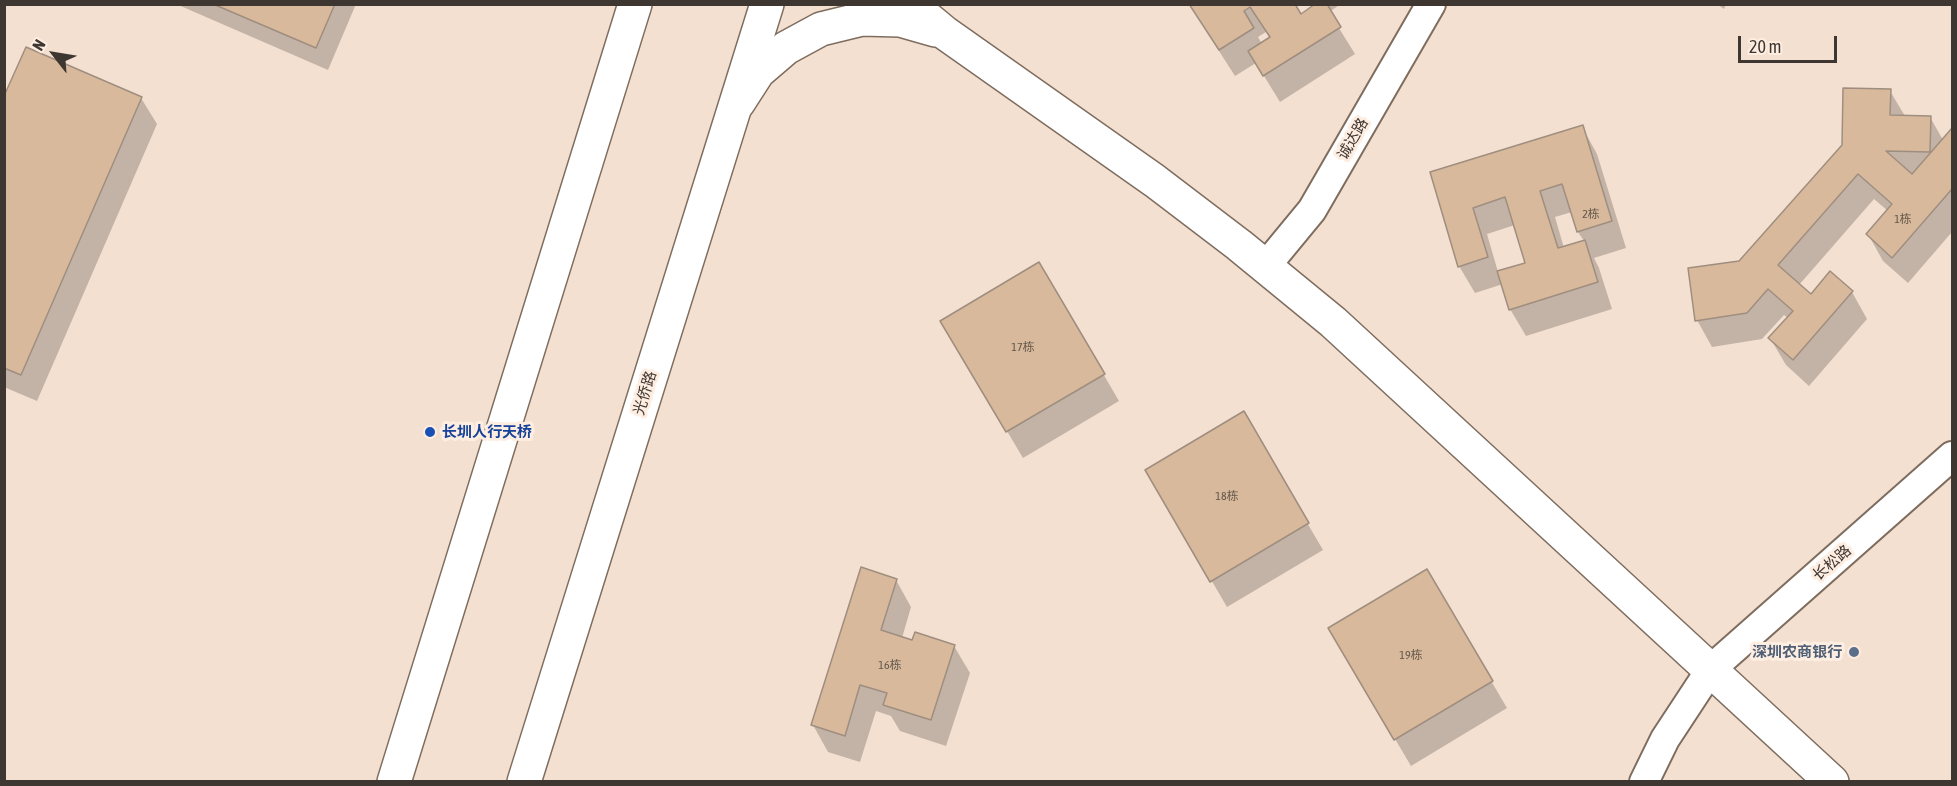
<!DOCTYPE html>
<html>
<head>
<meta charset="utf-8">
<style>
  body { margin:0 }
  #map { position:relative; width:1957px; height:786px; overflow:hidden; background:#f4e0d0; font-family:"Asap Condensed",sans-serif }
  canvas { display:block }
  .frame { position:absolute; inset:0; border:6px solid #3e3630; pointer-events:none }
  .north { position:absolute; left:24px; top:24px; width:60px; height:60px; -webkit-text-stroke:4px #feeee2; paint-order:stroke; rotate:301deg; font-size:16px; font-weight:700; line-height:24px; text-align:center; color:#3e3630 }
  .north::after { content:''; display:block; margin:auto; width:21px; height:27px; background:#3e3630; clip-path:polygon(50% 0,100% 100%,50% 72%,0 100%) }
  .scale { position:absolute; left:1738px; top:36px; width:99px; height:27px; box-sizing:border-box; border:3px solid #3e3630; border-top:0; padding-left:8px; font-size:18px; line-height:21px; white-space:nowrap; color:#3e3630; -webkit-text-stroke:4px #feeee2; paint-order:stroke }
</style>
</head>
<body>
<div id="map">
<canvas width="1957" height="786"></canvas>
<div class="frame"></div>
<div class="north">N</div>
<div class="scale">20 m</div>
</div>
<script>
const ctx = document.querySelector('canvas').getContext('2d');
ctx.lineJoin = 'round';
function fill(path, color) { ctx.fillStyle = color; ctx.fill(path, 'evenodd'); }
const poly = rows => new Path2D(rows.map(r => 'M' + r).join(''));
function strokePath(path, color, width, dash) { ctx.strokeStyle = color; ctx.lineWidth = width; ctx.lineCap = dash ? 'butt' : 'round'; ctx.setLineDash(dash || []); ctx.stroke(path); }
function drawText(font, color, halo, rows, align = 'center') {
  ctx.font = font + ' "Asap Condensed","Noto Sans SC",sans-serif'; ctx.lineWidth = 6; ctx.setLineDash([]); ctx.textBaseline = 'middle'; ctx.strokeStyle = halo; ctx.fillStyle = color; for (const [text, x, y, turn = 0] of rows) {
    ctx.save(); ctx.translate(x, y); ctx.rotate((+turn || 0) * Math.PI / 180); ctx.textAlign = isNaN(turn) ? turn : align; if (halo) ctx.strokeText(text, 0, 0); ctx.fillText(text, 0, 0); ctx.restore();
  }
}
fill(poly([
  [176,4,356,4,328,70],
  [1189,4,1293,4,1300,16,1317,4,1341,4,1329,12,1355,54,1280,102,1256,63,1235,76],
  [1266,32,1270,39,1262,44,1258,37],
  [1717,4,1726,4,1724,9],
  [1890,91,1905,116,1930,117,1943,140,1952,130,1952,232,1908,283,1883,261,1868,234,1888,211,1874,199,1799,285,1811,296,1830,273,1852,292,1867,319,1809,386,1786,365,1770,338,1788,318,1784,315,1762,339,1712,347,1697,320,1740,262],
  [141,98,157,124,37,401,4,387,4,99],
  [1582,127,1597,154,1626,248,1594,258,1599,268,1612,309,1526,336,1510,309,1503,284,1475,293,1459,266,1431,173],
  [1572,212,1578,232,1584,241,1564,248,1555,217],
  [1515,225,1527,264,1498,272,1487,234],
  [1039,264,1119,401,1023,458,942,322],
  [1243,413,1323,550,1227,607,1147,470],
  [1427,572,1507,708,1411,766,1330,629],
  [896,580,911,607,902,638,913,642,954,646,970,673,946,746,900,731,891,716,876,711,860,762,828,752,813,725]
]), '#0003');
const building = poly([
  [213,4,335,4,316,48,213,4],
  [1189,4,1295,4,1301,14,1315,4,1327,4,1341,27,1263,76,1248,51,1270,37,1250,7,1244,11,1254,28,1219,50,1189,4],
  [26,47,142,97,21,375,4,368,4,96,26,47],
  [1843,88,1891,89,1890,115,1931,116,1930,152,1886,151,1912,174,1952,128,1952,189,1892,258,1866,234,1892,204,1858,174,1778,265,1811,294,1830,271,1853,291,1793,360,1768,338,1793,311,1768,289,1747,313,1695,321,1688,268,1739,261,1842,145,1843,88],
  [1583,125,1612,221,1577,232,1562,184,1540,191,1558,248,1585,240,1598,282,1509,310,1497,271,1525,263,1505,197,1473,208,1488,257,1458,267,1430,172,1583,125],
  [1039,262,1105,374,1006,432,940,321,1039,262],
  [1244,411,1309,523,1210,582,1145,470,1244,411],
  [861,567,897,579,881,630,912,640,915,632,955,645,931,720,883,705,887,693,860,685,845,736,811,725,861,567],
  [1427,569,1493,681,1394,740,1328,628,1427,569]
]);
fill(building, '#d8b99c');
strokePath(building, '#9f8e7f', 1.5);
const street = poly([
  [1265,267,1312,210,1431,4],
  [1644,782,1665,739,1711,669,1952,456]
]);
const secondary = poly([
  [910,4,945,33,1155,181,1239,245,1333,322,1832,782],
  [738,103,758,72,786,48,821,29,862,19,900,20,935,30]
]);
const primary = poly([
  [394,782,635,4],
  [524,782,767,4]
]);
strokePath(street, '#7e6d5f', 32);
strokePath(secondary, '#7e6d5f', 36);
strokePath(primary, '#7e6d5f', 36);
strokePath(street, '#fff', 28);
strokePath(secondary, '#fff', 33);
strokePath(primary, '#fff', 33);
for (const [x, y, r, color] of [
  [430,432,6,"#1a4fb4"],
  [1854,652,6,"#5c6f8a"]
]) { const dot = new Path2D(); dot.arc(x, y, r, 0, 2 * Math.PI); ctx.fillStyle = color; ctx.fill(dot); strokePath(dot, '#feeee2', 2); }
drawText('12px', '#64574b', null, [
  ["2栋",1591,214],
  ["1栋",1903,219],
  ["17栋",1023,347],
  ["18栋",1227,496],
  ["19栋",1411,655],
  ["16栋",890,665]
]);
drawText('15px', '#3e3630', '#feeee2', [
  ["诚达路",1353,139,-60],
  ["光侨路",645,393,-73],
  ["长松路",1832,563,-41]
]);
drawText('bold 15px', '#164399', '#feeee2', [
  ["长圳人行天桥",442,432]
], 'left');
drawText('bold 15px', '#4e5e75', '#feeee2', [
  ["深圳农商银行",1842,652]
], 'right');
</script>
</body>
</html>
